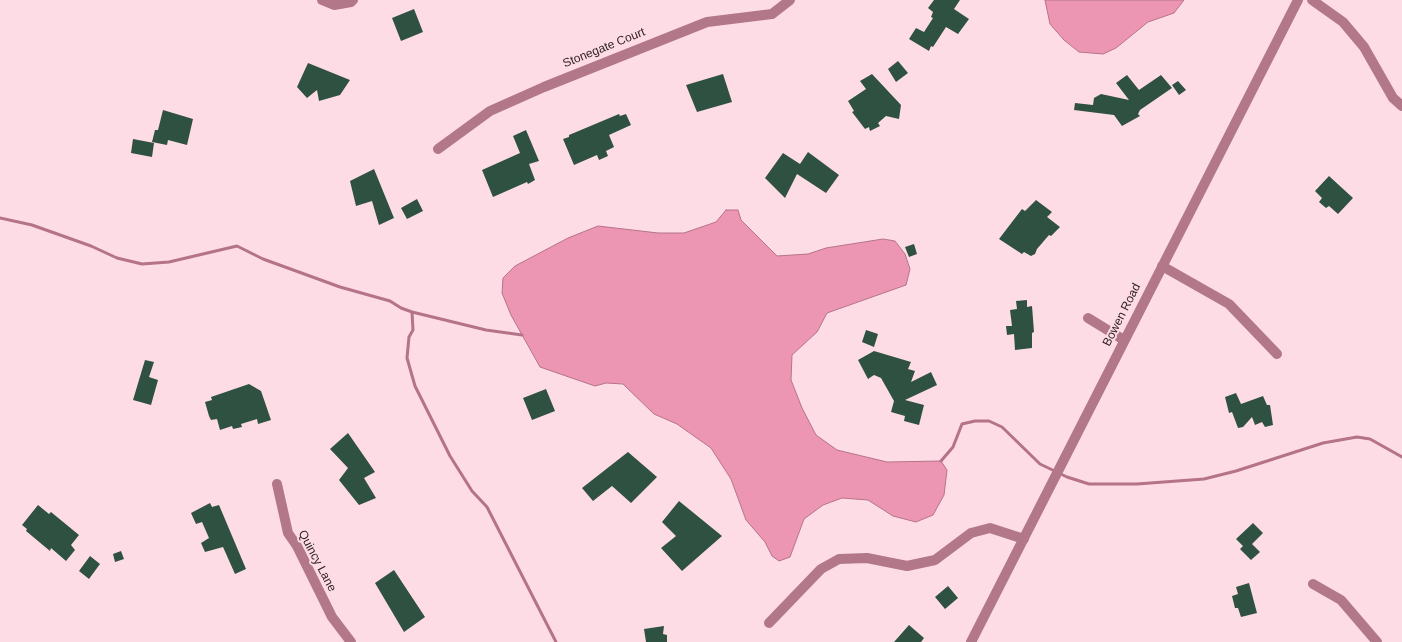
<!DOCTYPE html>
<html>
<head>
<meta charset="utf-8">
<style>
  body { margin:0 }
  canvas { display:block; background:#fddce6 }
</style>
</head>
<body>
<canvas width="1402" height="642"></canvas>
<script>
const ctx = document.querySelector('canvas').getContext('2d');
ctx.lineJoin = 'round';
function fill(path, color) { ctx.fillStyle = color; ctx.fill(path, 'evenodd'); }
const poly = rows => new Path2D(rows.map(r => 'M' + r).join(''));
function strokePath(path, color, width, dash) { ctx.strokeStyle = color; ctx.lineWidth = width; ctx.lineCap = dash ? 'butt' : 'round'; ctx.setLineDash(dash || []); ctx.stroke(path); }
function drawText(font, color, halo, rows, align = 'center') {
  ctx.font = font + ' Arial,sans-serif'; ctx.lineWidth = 4; ctx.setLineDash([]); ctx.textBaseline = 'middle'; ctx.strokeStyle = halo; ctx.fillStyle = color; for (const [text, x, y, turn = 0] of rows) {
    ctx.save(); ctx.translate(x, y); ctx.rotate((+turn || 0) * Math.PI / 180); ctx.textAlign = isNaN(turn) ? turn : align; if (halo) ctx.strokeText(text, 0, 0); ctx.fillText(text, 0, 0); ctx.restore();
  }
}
const water = poly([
  [1045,0,1184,0,1174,13,1148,22,1116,48,1103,54,1079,52,1064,40,1050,24,1045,0],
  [726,210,738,210,741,220,777,256,808,254,826,248,883,239,895,241,905,254,910,269,906,285,827,313,817,332,792,355,791,380,802,408,816,435,837,450,887,462,941,461,947,470,944,495,933,515,916,522,893,516,868,500,842,498,823,505,804,519,790,557,779,561,772,556,765,542,746,520,731,479,711,448,677,424,654,414,623,384,606,383,595,386,540,367,511,315,502,293,503,278,515,266,568,238,598,226,658,233,684,233,716,222,726,210]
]);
fill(water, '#ed96b3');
strokePath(water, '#b57389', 1);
strokePath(poly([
  [0,218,32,225,91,246,117,258,142,264,169,262,237,246,263,259,340,287,390,301,401,308,412,312,486,330,522,335],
  [412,312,413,330,409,337,407,358,415,386,450,456,472,491,487,507,556,642],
  [941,461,953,447,962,424,975,421,989,421,1002,427,1040,464,1067,477,1089,484,1137,484,1204,479,1236,471,1323,443,1357,437,1370,439,1402,457]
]), '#b57389', 3);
fill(poly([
  [934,0,960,0,954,9,969,19,958,34,946,27,933,47,931,46,929,51,909,39,916,28,924,32,933,18,931,17,933,12,928,8],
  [414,9,423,32,401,41,392,18],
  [898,61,908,73,896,82,888,69],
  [308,63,350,80,340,95,319,101,317,90,307,98,297,87],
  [723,74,732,102,697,112,686,85],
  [872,74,901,105,899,119,886,116,878,123,880,126,870,131,869,127,865,129,852,112,854,111,848,101,866,89,860,81],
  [1127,75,1139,90,1161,75,1172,88,1140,110,1138,114,1140,116,1122,126,1114,115,1074,110,1075,103,1093,105,1094,98,1101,94,1129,100,1116,83],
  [1178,81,1186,90,1179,95,1172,85],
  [163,110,193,119,187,145,168,140,167,145,152,142,155,130,158,130],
  [619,114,620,116,626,114,631,125,609,135,614,147,606,151,608,156,599,160,597,155,574,165,563,139,569,137,569,135],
  [526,130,539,161,529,164,535,180,528,184,527,182,493,197,482,170,520,153,513,136],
  [133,139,154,143,152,157,131,153],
  [808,152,839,175,826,193,797,174,785,198,765,178,783,153,800,164],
  [374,169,394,218,379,225,372,201,356,206,350,181],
  [1329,176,1353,198,1338,214,1329,206,1326,208,1319,202,1322,198,1315,191],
  [417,199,423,211,407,219,401,208],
  [1036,200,1052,212,1047,217,1060,227,1051,236,1049,235,1037,249,1035,254,1031,256,1024,252,1022,254,999,239,1022,209,1025,211],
  [914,244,917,254,909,257,905,247],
  [1027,300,1027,307,1032,306,1034,332,1032,333,1032,348,1015,350,1014,334,1007,335,1006,326,1012,326,1010,310,1017,309,1016,301],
  [866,330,878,334,874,347,862,342],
  [874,351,911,362,908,369,915,371,911,382,931,372,937,385,905,400,924,405,919,425,904,421,905,416,891,412,894,401,881,378,874,375,868,379,858,360],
  [145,360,154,362,149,377,158,380,151,405,133,400],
  [249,384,261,391,271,420,258,424,257,419,241,424,242,427,233,429,232,426,220,430,217,419,211,420,209,416,205,402,212,400,211,397],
  [546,389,555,411,532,420,523,398],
  [1236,393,1241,404,1263,396,1267,405,1270,405,1273,425,1265,427,1262,422,1255,425,1252,417,1243,427,1238,428,1232,412,1229,413,1225,397],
  [348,433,375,472,364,478,376,498,359,505,339,480,348,468,330,449],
  [628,452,657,477,631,503,612,486,593,501,582,488],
  [679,501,722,536,682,571,661,548,676,536,662,522],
  [210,503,212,507,219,505,246,569,235,574,223,547,205,552,201,543,209,538,202,522,196,524,191,513],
  [38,505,49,514,51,512,79,535,71,545,75,550,66,561,51,548,50,551,26,531,27,529,22,525],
  [1253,523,1263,533,1252,544,1260,552,1251,560,1240,549,1243,546,1236,539],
  [121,551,124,559,115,562,113,554],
  [90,556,100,564,89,579,79,571],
  [394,570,425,617,404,632,375,583],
  [1249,583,1257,613,1241,617,1238,608,1235,608,1232,596,1238,594,1236,587],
  [948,586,958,598,945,609,935,597],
  [909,625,924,638,921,642,894,642],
  [664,626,663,634,667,635,667,642,646,642,644,629]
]), '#2f5142');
strokePath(poly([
  [322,0,334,5,351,2,353,0],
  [1312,0,1343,22,1364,47,1393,98,1402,106],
  [438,149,490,111,544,87,707,22,772,14,790,0],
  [1162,266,1229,304,1277,354],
  [1088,318,1124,340],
  [277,484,288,533,297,546,332,617,351,642],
  [1313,584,1341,600,1377,642],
  [769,623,821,569,839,559,867,558,907,566,935,560,971,533,990,528,1024,539],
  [971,642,1298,0]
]), '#b2788a', 10);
drawText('12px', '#312227', '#fddce6', [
  ["Stonegate Court",604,48,-22],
  ["Bowen Road",1122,315,-63],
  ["Quincy Lane",317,561,62]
]);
</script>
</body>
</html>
